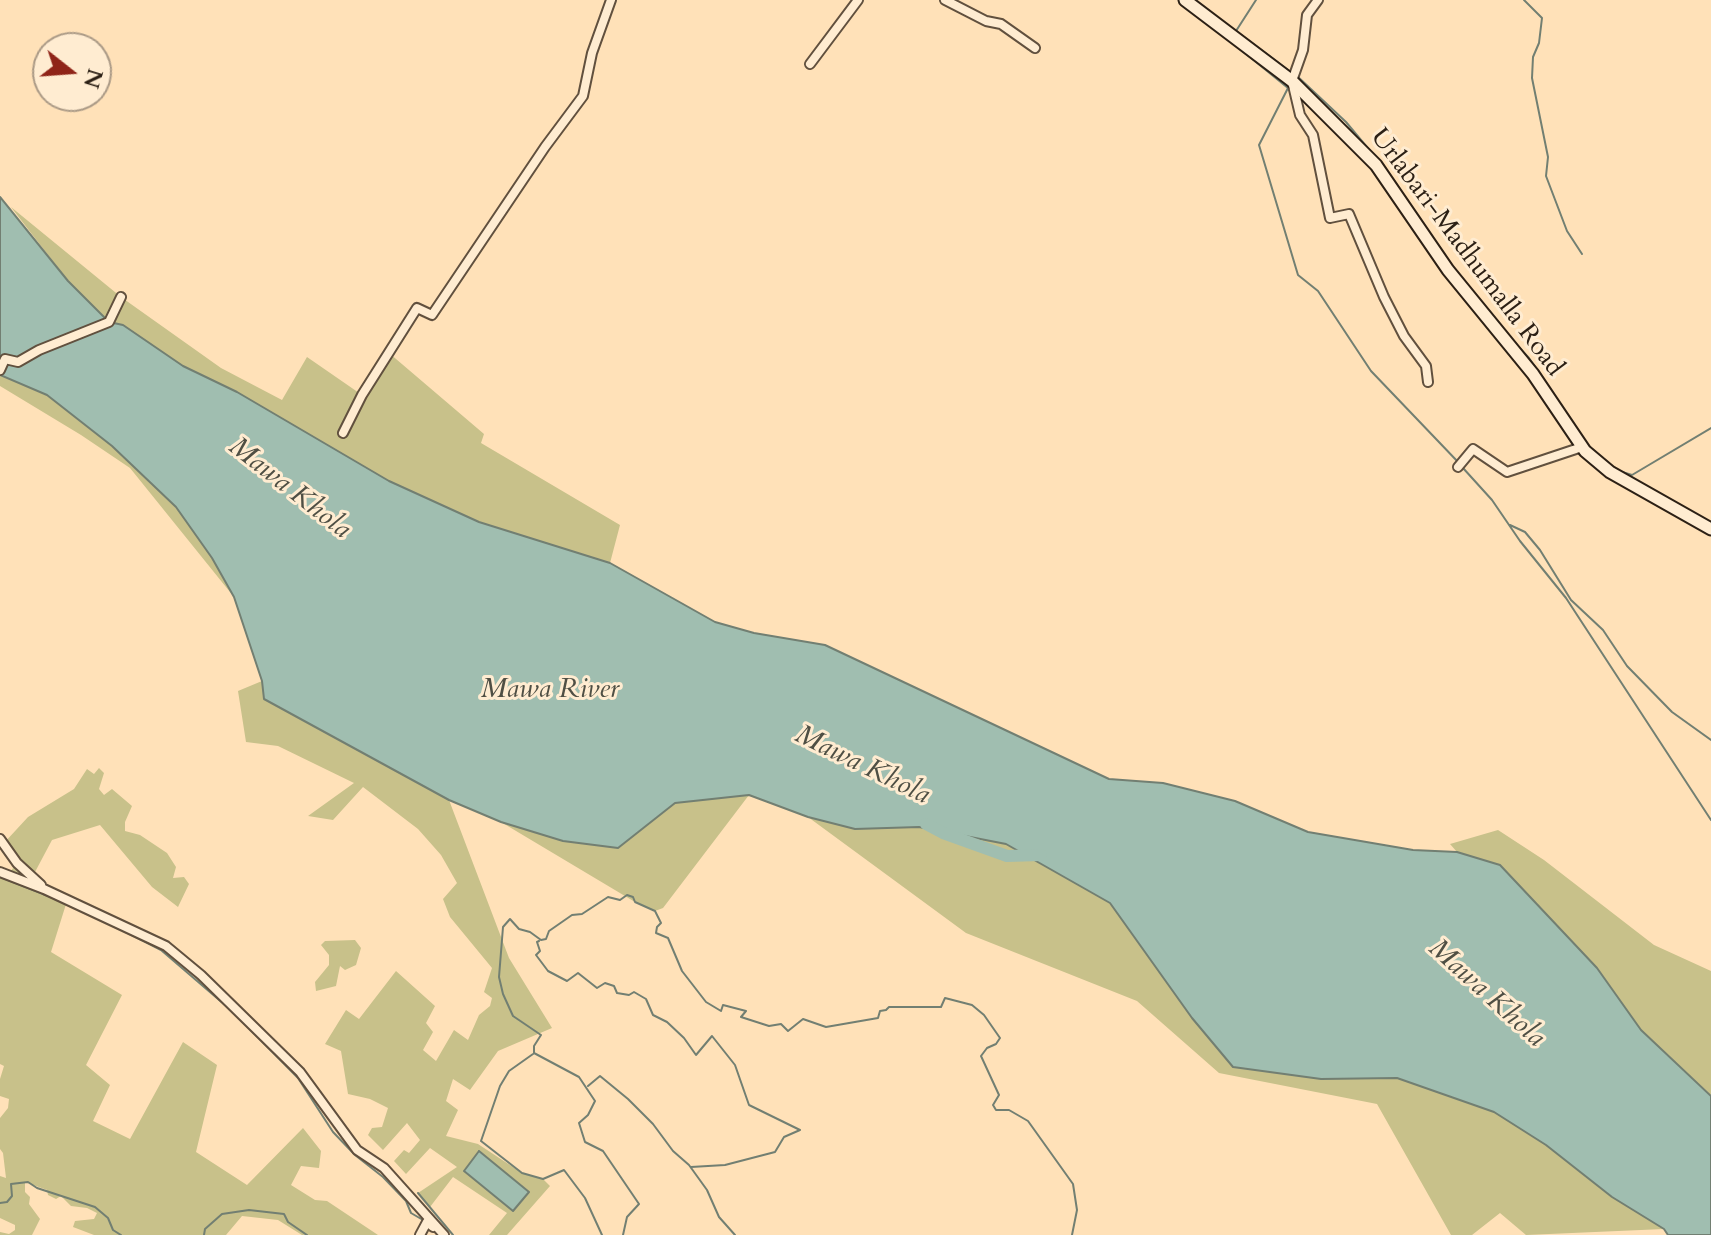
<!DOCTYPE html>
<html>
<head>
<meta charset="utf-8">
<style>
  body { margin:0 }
  #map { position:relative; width:1711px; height:1235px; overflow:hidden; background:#ffe1b8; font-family:Cardo,serif }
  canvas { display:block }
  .north { position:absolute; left:32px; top:32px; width:80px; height:80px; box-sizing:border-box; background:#ffecd1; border:2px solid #ab9a86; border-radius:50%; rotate:107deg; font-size:22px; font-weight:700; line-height:32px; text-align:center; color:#2c2015 }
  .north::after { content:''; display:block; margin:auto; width:28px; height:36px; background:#8f2418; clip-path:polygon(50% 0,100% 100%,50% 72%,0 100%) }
</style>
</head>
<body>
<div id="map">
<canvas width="1711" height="1235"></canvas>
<div class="north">N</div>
</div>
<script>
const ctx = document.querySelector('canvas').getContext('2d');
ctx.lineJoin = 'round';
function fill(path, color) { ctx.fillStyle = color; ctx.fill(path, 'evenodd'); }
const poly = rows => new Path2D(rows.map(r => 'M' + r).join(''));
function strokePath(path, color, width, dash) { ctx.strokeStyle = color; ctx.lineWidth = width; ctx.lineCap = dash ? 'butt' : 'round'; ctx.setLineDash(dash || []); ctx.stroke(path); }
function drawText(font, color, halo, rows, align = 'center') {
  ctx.font = font + ' Cardo,serif'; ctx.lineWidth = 6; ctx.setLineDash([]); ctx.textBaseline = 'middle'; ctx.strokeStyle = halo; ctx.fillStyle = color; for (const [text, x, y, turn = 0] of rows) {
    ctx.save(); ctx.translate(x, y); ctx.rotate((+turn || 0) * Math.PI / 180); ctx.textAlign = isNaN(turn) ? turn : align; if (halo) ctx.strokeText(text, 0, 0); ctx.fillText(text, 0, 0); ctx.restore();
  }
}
fill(poly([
  [11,207,121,297,221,368,282,400,307,357,362,395,389,353,484,434,481,443,620,525,610,563,479,522,389,481,237,392,183,366,123,325,109,322,68,281],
  [0,375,47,395,112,446,176,507,212,558,234,597,130,468,81,435,0,386],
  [262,681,264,699,449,800,509,958,552,1028,498,1051,470,1090,453,1079,446,1101,458,1110,446,1136,478,1144,522,1173,543,1179,550,1186,507,1235,489,1235,507,1213,453,1177,430,1207,418,1193,457,1167,430,1148,406,1174,394,1161,404,1150,409,1153,420,1140,407,1123,383,1150,368,1135,372,1128,382,1127,388,1108,370,1099,348,1094,341,1051,325,1044,346,1010,359,1019,396,971,435,1006,426,1023,433,1032,423,1050,436,1061,454,1030,468,1040,479,1015,490,1006,492,998,484,992,492,968,450,917,443,899,457,883,441,855,418,829,363,787,333,820,308,816,354,783,278,746,246,742,238,691],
  [99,768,104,773,99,789,104,795,112,789,132,806,125,822,125,831,140,835,167,853,176,867,173,878,184,877,189,884,178,907,152,887,100,825,52,840,35,872,51,892,67,901,51,952,122,995,86,1065,110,1085,93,1121,130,1139,183,1042,217,1065,196,1152,247,1185,303,1128,321,1151,319,1168,301,1166,291,1185,315,1200,327,1201,378,1235,302,1235,278,1220,242,1216,226,1235,94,1235,73,1227,75,1221,94,1219,97,1213,87,1208,71,1206,61,1196,56,1199,48,1195,47,1190,25,1182,25,1192,30,1197,29,1204,40,1219,32,1235,0,1235,0,1232,9,1234,15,1230,15,1225,0,1218,0,1176,6,1178,3,1153,0,1149,0,1118,8,1108,9,1099,0,1096,0,1079,4,1066,0,1064,0,872,7,876,17,863,4,843,28,817,74,789,87,769,94,774],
  [749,795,663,908,655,911,635,902,501,822,563,841,618,848,675,803],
  [808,817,855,829,919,827,1006,844,1110,903,1192,1018,1233,1067,1321,1079,1397,1078,1494,1112,1546,1145,1612,1197,1664,1229,1526,1235,1500,1213,1472,1235,1451,1235,1377,1104,1219,1073,1137,1001,966,933],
  [1498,830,1544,860,1654,945,1711,971,1711,1096,1641,1030,1597,968,1500,865,1457,852,1450,844],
  [355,940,361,948,356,965,345,970,340,966,336,986,316,991,315,982,329,965,329,955,321,945,325,941]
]), '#c8c18a');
const water = poly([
  [0,197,68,281,109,322,123,325,183,366,237,392,389,481,479,522,610,563,715,622,754,633,825,645,1109,779,1163,783,1235,801,1308,832,1413,850,1457,852,1500,865,1597,968,1641,1030,1711,1096,1711,1235,1668,1235,1664,1229,1612,1197,1546,1145,1494,1112,1397,1078,1321,1079,1233,1067,1192,1018,1110,903,1006,844,919,827,855,829,808,817,749,795,675,803,618,848,563,841,501,822,449,800,264,699,262,681,234,597,212,558,176,507,112,446,47,395,0,375,0,197],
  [479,1151,529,1192,513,1211,464,1171,479,1151]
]);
fill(water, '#a0beb0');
strokePath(water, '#727f72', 2);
strokePath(poly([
  [1256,0,1236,31,1292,73],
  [1524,0,1542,18,1539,43,1533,57,1532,78,1548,157,1546,176,1567,231,1582,254],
  [1235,45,1288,88,1259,145,1298,275,1318,291,1371,371,1459,463],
  [1297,76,1346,122,1376,158],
  [1406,199,1450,263],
  [1511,339,1529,358,1547,384],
  [1588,446,1614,468],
  [1463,468,1492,500,1520,541,1566,598,1711,820],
  [1619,471,1632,475,1711,428],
  [1510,525,1525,532,1540,550,1571,600,1603,630,1627,666,1672,712,1711,740],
  [0,877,63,902],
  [124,931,161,950,232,1011,298,1078,333,1132,355,1155,383,1177,406,1201,411,1213,423,1220],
  [539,941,537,942,540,951,536,955,548,971,567,981,578,973,597,988,605,983,614,986,617,993,629,995,634,992,646,999,653,1015,667,1022,684,1038,696,1055,712,1036,735,1065,749,1105,800,1130,784,1137,775,1152,725,1165,691,1167],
  [533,1054,509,1071,500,1086,481,1141,522,1173,543,1179,564,1170,585,1198,602,1235],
  [588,1086,600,1076,628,1099,653,1124,673,1151,689,1165,707,1190,719,1217,735,1235],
  [418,1193,453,1235],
  [0,1203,7,1202,12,1196,11,1184,28,1182,37,1188,95,1207,108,1218,113,1230,121,1235],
  [204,1235,205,1229,222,1214,249,1210,284,1214,288,1222,307,1235],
  [623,1235,627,1217,639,1204,603,1151,585,1142,579,1123,588,1115,595,1101,579,1077,534,1053,534,1046,541,1035,513,1016,503,994,499,977,503,927,510,919,519,929,530,932,541,940,546,939,549,931,572,915,582,914,608,897,620,900,627,895,633,897,635,902,655,911,661,923,657,927,656,933,668,938,682,971,706,1002,721,1011,723,1005,746,1011,741,1017,769,1026,781,1024,788,1031,803,1019,826,1027,878,1018,880,1011,886,1010,889,1007,941,1007,945,998,972,1005,984,1015,1000,1038,996,1044,987,1048,981,1056,999,1095,993,1105,996,1110,1009,1110,1028,1121,1073,1184,1077,1210,1072,1235]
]), '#727f72', 2);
strokePath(poly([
  [926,824,943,833,1007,856,1041,855]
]), '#a0beb0', 12);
const minor = poly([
  [945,0,986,21,1001,24,1035,48],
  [1318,0,1307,15,1303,50,1292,81,1300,115,1313,135,1330,218,1349,214,1384,297,1404,336,1426,366,1428,382],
  [810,64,858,0],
  [0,370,5,359,18,362,39,350,109,322,121,297],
  [343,433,362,395,417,308,432,315,545,147,583,96,592,53,611,0],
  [1458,467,1473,449,1507,472,1582,447],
  [0,839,17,863,41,885],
  [0,872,44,889,166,946,201,975,300,1072,357,1150,384,1168,444,1235],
  [420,1235,427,1222,433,1227]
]);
const secondary = poly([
  [1185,0,1292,81,1376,165,1448,270,1533,374,1585,451,1610,472,1711,529]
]);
strokePath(minor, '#61503e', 12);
strokePath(secondary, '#2c2015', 15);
strokePath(minor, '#ffecd1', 8);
strokePath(secondary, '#ffecd1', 11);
drawText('26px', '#2c2015', '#ffecd1', [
  ["Urlabari-Madhumalla Road",1466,253,53]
]);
drawText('italic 28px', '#4f4f44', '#ffecd1', [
  ["Mawa Khola",289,489,38],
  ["Mawa River",550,691],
  ["Mawa Khola",862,766,26],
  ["Mawa Khola",1486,994,42]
]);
</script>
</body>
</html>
